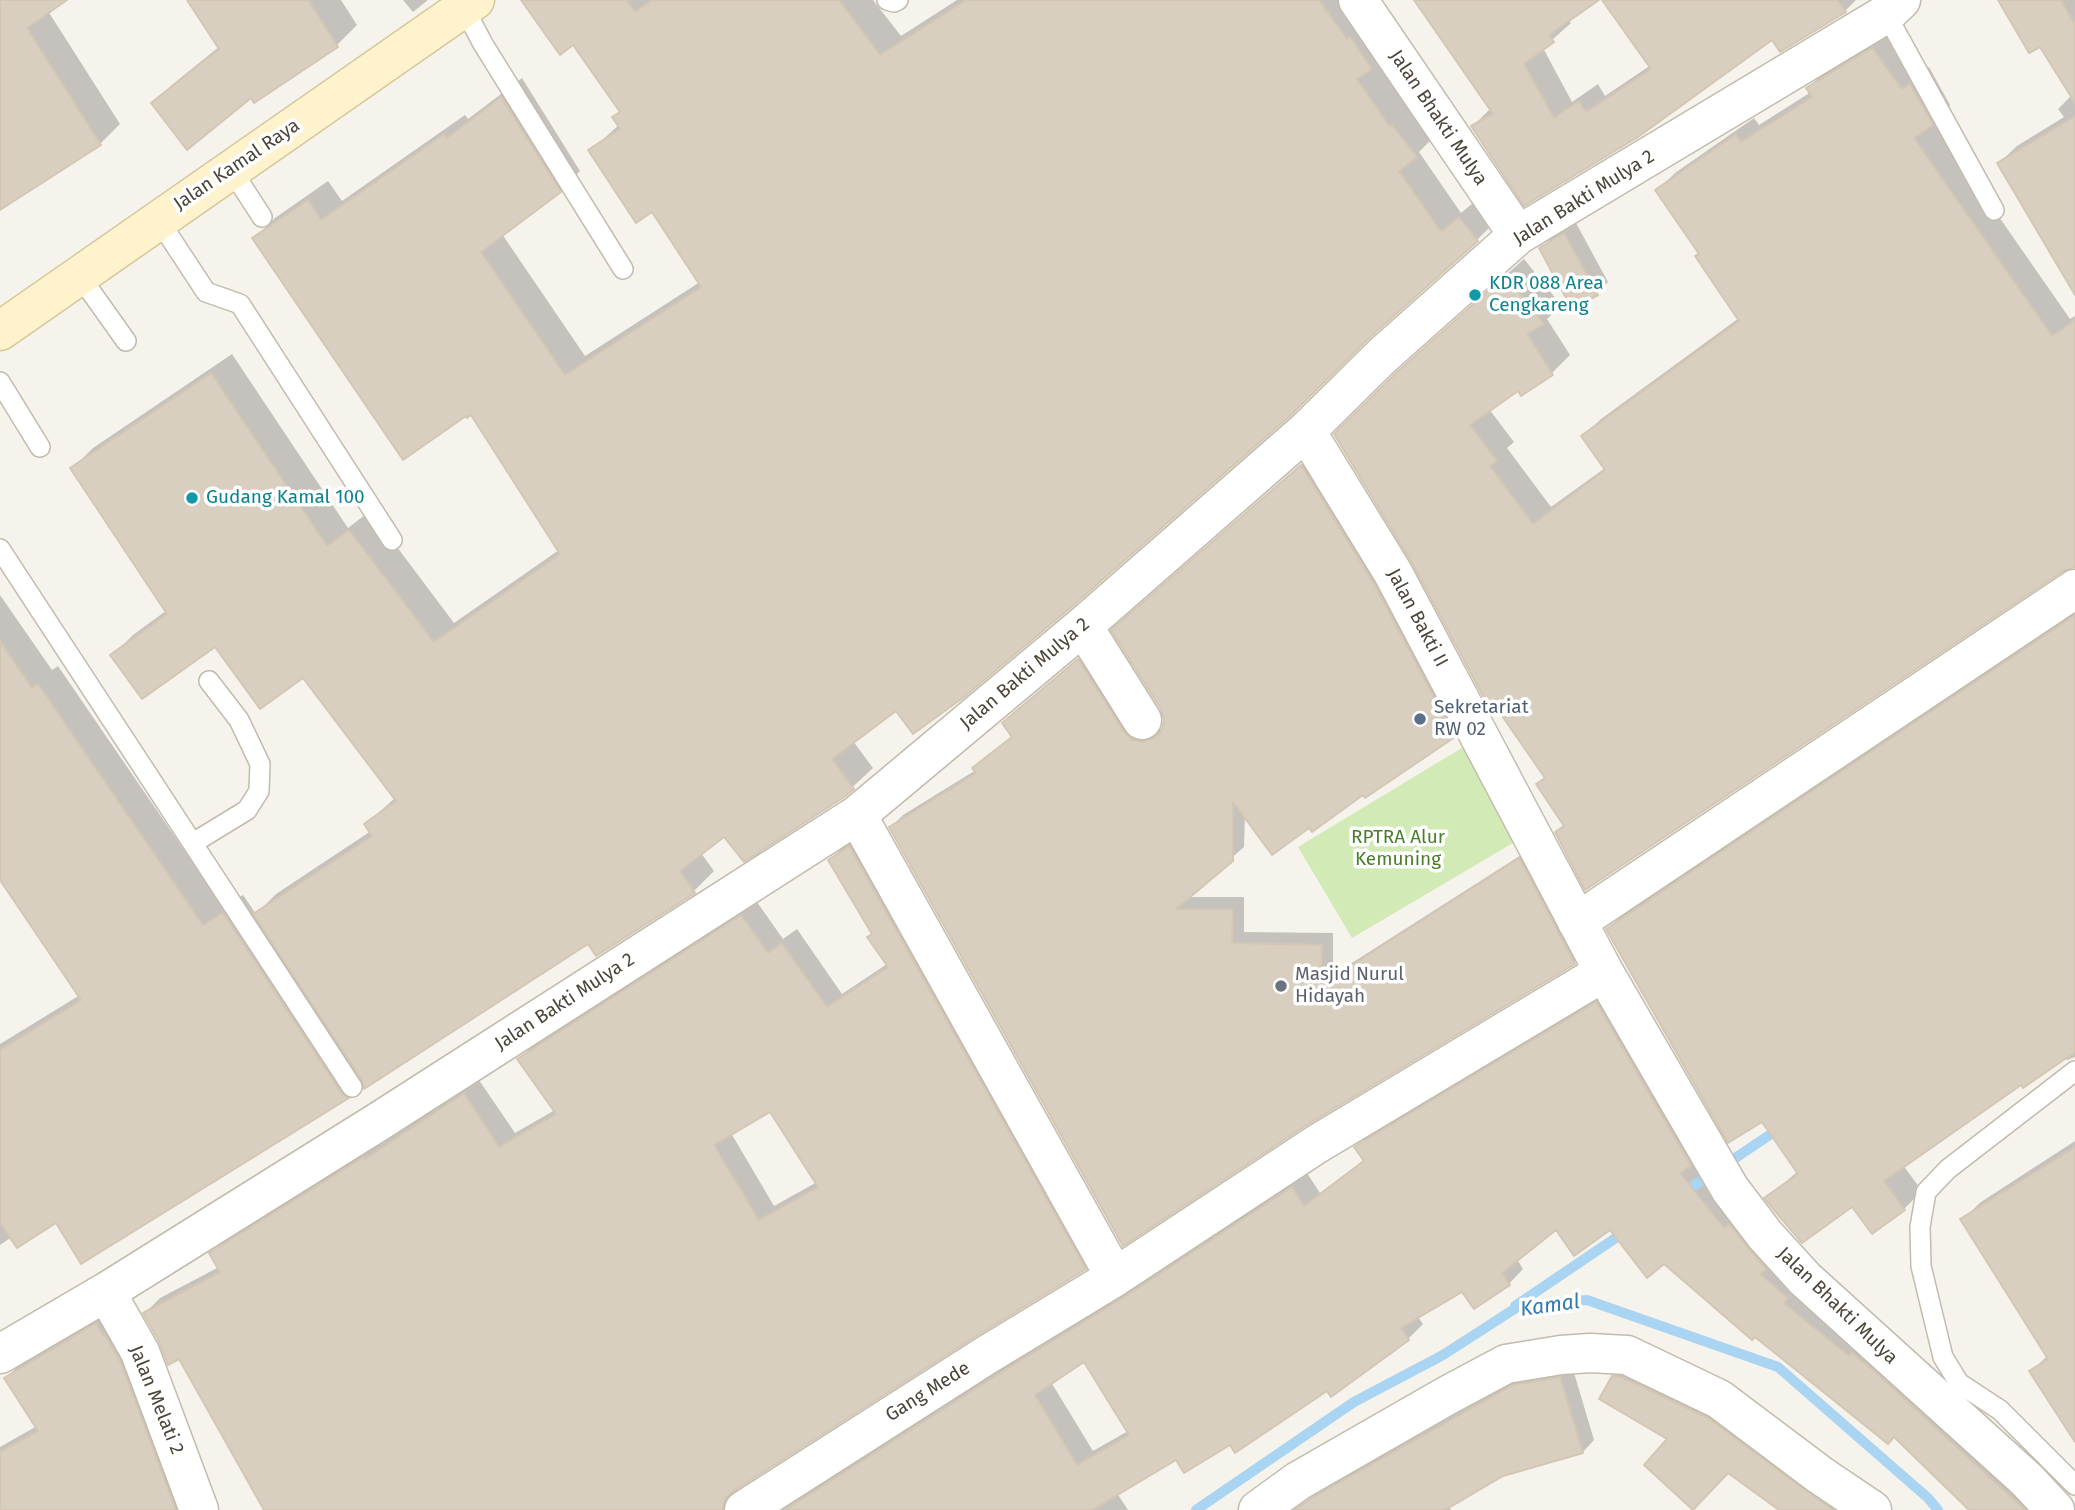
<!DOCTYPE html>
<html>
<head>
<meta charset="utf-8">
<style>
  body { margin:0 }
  canvas { display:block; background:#f6f3ec }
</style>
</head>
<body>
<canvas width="2075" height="1510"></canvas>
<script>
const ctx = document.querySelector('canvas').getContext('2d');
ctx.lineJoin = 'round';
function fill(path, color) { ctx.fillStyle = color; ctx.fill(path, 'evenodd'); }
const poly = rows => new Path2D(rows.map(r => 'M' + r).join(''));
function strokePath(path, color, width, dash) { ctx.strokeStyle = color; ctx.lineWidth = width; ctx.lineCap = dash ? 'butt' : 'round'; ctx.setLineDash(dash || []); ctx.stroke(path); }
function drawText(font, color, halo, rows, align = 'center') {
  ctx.font = font + ' "Fira Sans",sans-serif'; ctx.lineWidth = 7; ctx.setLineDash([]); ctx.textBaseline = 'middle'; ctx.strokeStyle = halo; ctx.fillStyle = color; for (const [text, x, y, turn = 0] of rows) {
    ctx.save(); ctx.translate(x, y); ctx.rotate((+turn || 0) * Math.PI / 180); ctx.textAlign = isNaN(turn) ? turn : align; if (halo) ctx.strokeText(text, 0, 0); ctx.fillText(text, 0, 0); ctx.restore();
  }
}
fill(poly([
  [1480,737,1535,830,1352,938,1298,847]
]), '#d2eab5');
fill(poly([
  [0,0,64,0,48,11,120,124,100,144,0,208],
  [190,0,341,0,357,25,337,45,255,100,252,96,153,104,173,84,220,46],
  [403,0,428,0,413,12],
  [524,0,873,0,901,36,957,0,1353,0,1435,136,1419,152,1461,213,1479,198,1497,220,1477,240,853,741,873,768,843,796,725,834,701,853,714,871,694,891,597,954,588,941,364,1081,348,1097,81,1261,56,1221,12,1237,0,1245,0,1044,80,995,0,877,0,595,52,670,58,666,223,907,243,895,256,914,276,894,371,831,366,824,396,797,304,676,216,644,113,655,133,635,167,610,73,468,93,448,232,354,348,528,370,511,454,623,559,550,472,413,255,238,275,218,328,181,342,201,465,115,468,119,522,78,580,171,560,191,502,234,585,356,700,282,653,209,590,151,620,124,622,111,574,43],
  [1416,0,1596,0,1568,19,1571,23,1543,48,1572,102,1598,84,1605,96,1651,65,1604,0,1856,0,1845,11,1772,38,1637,136,1473,126,1491,108],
  [2000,0,2075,0,2075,292,1999,163,2017,146,2064,117,2058,109,2072,95,2040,44],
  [1890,31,1920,73,1929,67,1950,105,1933,122,2070,319,2075,316,2075,566,1557,832,1565,824,1539,784,1546,777,1417,354,1524,259,1561,305,1547,319,1570,355,1552,373,1518,388,1489,409,1514,442,1507,448,1551,507,1605,468,1583,436,1601,419,1739,318,1700,253,1657,191,1675,173,1754,118,1759,125,1811,92,1808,88,1826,70],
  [1576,223,1608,282,1597,293,1541,248,1552,237],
  [1314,454,1466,724,1454,736,1309,826,1245,815,1244,847,1187,897,1244,897,1244,932,1333,933,1333,975,1532,848,1586,950,1574,963,1304,1124,891,827,903,815,976,770,974,768,986,756,1013,736,1004,723,1091,648,1155,730,1164,728,1166,720,1126,618],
  [2075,611,2075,1057,2067,1060,2064,1057,2021,1083,1903,1165,1922,1191,1904,1209,1767,1198,1798,1171,1763,1120,1608,929,1626,911],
  [865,832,1099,1253,1085,1268,972,1336,738,1486,736,1496,744,1510,266,1510,179,1356,161,1341,145,1313,160,1298,219,1267,212,1253,226,1239,379,1143,380,1145,479,1080,515,1133,555,1110,520,1059,534,1044,757,902,783,939,797,929,842,994,887,964,873,933,830,860,845,845],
  [771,1109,817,1182,774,1206,731,1133],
  [1612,989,1705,1149,2054,1510,1970,1510,1894,1435,1664,1262,1610,1228,1557,1228,1517,1259,1523,1269,1509,1284,1462,1289,1417,1316,1423,1324,1408,1339,1327,1389,1230,1443,1177,1458,1117,1493,1128,1510,779,1510,1307,1173,1320,1193,1365,1159,1357,1147,1371,1132],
  [1084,1360,1128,1431,1093,1451,1051,1382],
  [2075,1141,2075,1439,2032,1371,2048,1355,1963,1219,1981,1202],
  [111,1310,199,1510,0,1510,0,1447,37,1426,6,1378,21,1363],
  [1627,1363,1866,1510,1782,1510,1729,1471,1694,1509,1646,1465,1670,1439,1613,1377],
  [1572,1366,1594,1440,1583,1452,1502,1474,1449,1506,1451,1510,1293,1510,1324,1488,1527,1374]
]), '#0003');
strokePath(poly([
  [1680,1195,1780,1128],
  [1515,1306,1626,1231],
  [1196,1510,1354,1402,1443,1355,1519,1306,1587,1300,1778,1367,1928,1498,1938,1510]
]), '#a9d4f2', 10);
const building = poly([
  [0,0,67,0,27,28,101,145,0,210,0,0],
  [187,0,308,0,338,47,254,103,251,98,187,150,151,103,219,49,187,0],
  [521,0,627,0,635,12,652,0,839,0,880,55,966,0,1319,0,1347,39,1350,37,1372,69,1357,79,1390,127,1392,125,1417,157,1399,171,1441,232,1459,217,1478,241,1367,340,1291,415,1069,609,964,697,913,734,896,711,832,759,854,789,844,797,744,862,724,837,680,871,695,893,596,956,588,944,364,1089,362,1080,253,914,372,836,364,824,396,801,303,678,260,709,215,647,142,699,110,655,167,614,70,468,211,373,327,546,349,530,434,642,560,554,471,415,467,418,466,416,403,460,252,238,308,200,321,220,444,134,447,138,501,97,561,192,481,252,565,375,701,287,652,212,636,223,588,150,620,129,612,117,620,112,573,45,560,55,521,0],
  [1414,0,1599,0,1549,35,1554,42,1524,64,1554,118,1579,101,1586,112,1651,69,1602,0,1837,0,1846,12,1780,52,1772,40,1638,137,1524,206,1471,126,1493,114,1414,0],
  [1998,0,2061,0,2075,25,2075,103,2040,47,2029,53,1998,0],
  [1872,48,1902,89,1910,84,1933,125,1914,138,2052,336,2075,320,2075,567,2063,571,1585,890,1555,832,1564,826,1536,784,1545,778,1498,710,1492,713,1412,563,1334,434,1397,372,1506,275,1544,324,1527,334,1553,375,1521,396,1518,391,1470,425,1497,461,1490,466,1533,524,1605,470,1581,436,1739,321,1695,256,1699,254,1655,190,1736,134,1741,142,1812,97,1806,88,1872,48],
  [2075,116,2075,295,1997,163,2075,116],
  [1564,233,1598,295,1572,309,1539,248,1564,233],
  [1301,465,1374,584,1455,737,1365,798,1363,795,1312,832,1309,828,1272,855,1233,802,1233,861,1176,909,1233,909,1232,943,1322,945,1321,985,1519,858,1575,964,1305,1126,1123,1246,889,827,976,773,972,768,1012,737,1002,723,1078,659,1124,732,1132,740,1142,742,1154,738,1162,730,1164,720,1161,709,1111,630,1301,465],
  [2075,615,2075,1052,2023,1088,2021,1085,1884,1181,1905,1210,1872,1234,1852,1207,1802,1243,1764,1198,1798,1174,1762,1122,1728,1143,1606,929,2075,615],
  [0,641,32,688,38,684,203,925,223,913,342,1094,349,1098,81,1264,56,1223,17,1248,0,1223,0,1050,81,1000,0,880,0,641],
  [849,846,1086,1269,973,1338,732,1492,725,1499,722,1510,264,1510,179,1359,168,1365,159,1341,143,1313,220,1272,209,1253,364,1157,365,1159,464,1093,499,1147,556,1114,517,1059,741,915,768,953,782,943,827,1007,888,967,867,937,872,934,828,860,849,846],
  [770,1112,818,1187,759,1220,714,1145,770,1112],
  [1596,1002,1691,1166,1680,1173,1724,1228,1729,1224,1766,1269,1760,1274,1788,1298,1784,1303,1849,1356,1852,1353,1873,1370,2025,1510,1969,1510,1894,1437,1888,1444,1755,1337,1752,1340,1664,1264,1647,1278,1610,1230,1574,1256,1556,1230,1502,1273,1510,1285,1474,1309,1462,1292,1401,1328,1409,1340,1331,1397,1327,1391,1235,1453,1230,1445,1184,1473,1176,1460,1092,1510,785,1510,997,1375,1126,1296,1292,1187,1304,1206,1364,1161,1354,1147,1596,1002],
  [1084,1362,1129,1435,1077,1465,1035,1395,1084,1362],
  [2075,1147,2075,1442,2029,1371,2048,1359,1960,1219,2075,1147],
  [96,1323,103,1335,104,1334,120,1361,176,1510,0,1510,0,1452,38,1431,4,1378,96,1323],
  [1612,1376,1621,1377,1708,1418,1833,1510,1779,1510,1728,1473,1693,1510,1644,1465,1667,1439,1599,1399,1612,1376],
  [1560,1377,1583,1453,1503,1476,1445,1510,1295,1510,1310,1499,1513,1385,1560,1377]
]);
fill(building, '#d8cfc1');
strokePath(building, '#d3c7b4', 2);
const lane = poly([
  [887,0,894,2,898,0],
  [464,8,483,44,623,269],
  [1886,14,1994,210],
  [231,169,262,217],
  [158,219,206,292,240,304,392,540],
  [79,275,126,341],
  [0,382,40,447],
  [0,549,352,1087],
  [193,843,247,810,259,791,260,764,239,720,209,681],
  [2075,1071,1948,1169,1926,1192,1920,1227,1921,1266,1943,1357,1959,1383,2000,1410,2075,1485]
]);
const street = poly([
  [1358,0,1518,235],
  [1306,431,1393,573,1604,972,1730,1189,1765,1235,1805,1279,2027,1480,2055,1510],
  [1083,626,1142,720],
  [857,815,1115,1277],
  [1577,922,2075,589],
  [106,1292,140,1352,199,1510],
  [0,1354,106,1292,378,1122,857,815,1083,626,1306,431,1382,356,1518,235,1886,14,1901,0],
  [744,1510,985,1356,1115,1277,1317,1144,1604,972],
  [1258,1510,1298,1481,1448,1395,1506,1364,1561,1355,1590,1353,1627,1355,1719,1399,1820,1475,1872,1510]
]);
const secondary = poly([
  [0,331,475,0]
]);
strokePath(lane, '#c2bbae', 22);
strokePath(street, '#c2bbae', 41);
strokePath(secondary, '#d6c79b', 41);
strokePath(lane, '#fff', 19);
strokePath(street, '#fff', 38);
strokePath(secondary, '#fff3cd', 38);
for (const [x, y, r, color] of [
  [1475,295,7,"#0f9aa8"],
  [192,498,7,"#0f9aa8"],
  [1420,719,7,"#5c6f8a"],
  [1281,986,7,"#6b7280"]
]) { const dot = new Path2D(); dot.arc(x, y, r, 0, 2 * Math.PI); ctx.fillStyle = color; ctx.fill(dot); strokePath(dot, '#fff', 2.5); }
drawText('19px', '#4b4439', '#fff', [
  ["Jalan Bhakti Mulya",1438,118,56],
  ["Jalan Kamal Raya",237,165,-34],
  ["Jalan Bakti Mulya 2",1584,198,-32],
  ["Jalan Bakti II",1417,618,62],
  ["Jalan Bakti Mulya 2",1025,674,-40],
  ["Jalan Bakti Mulya 2",565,1002,-33],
  ["Jalan Bhakti Mulya",1837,1306,44],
  ["Gang Mede",928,1392,-32],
  ["Jalan Melati 2",156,1400,68]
]);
drawText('19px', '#0d838f', '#fff', [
  ["KDR 088 Area",1489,284],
  ["Cengkareng",1489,306],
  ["Gudang Kamal 100",206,498]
], 'left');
drawText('19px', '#4e5e75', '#fff', [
  ["Sekretariat",1434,708],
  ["RW 02",1434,730]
], 'left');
drawText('19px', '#4a7f2a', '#fff', [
  ["RPTRA Alur",1398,838],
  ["Kemuning",1398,860]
]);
drawText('19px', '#5b616d', '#fff', [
  ["Masjid Nurul",1295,975],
  ["Hidayah",1295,997]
], 'left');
drawText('italic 21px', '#2e7ab2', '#fff', [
  ["Kamal",1550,1306,-8]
]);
</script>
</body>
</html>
